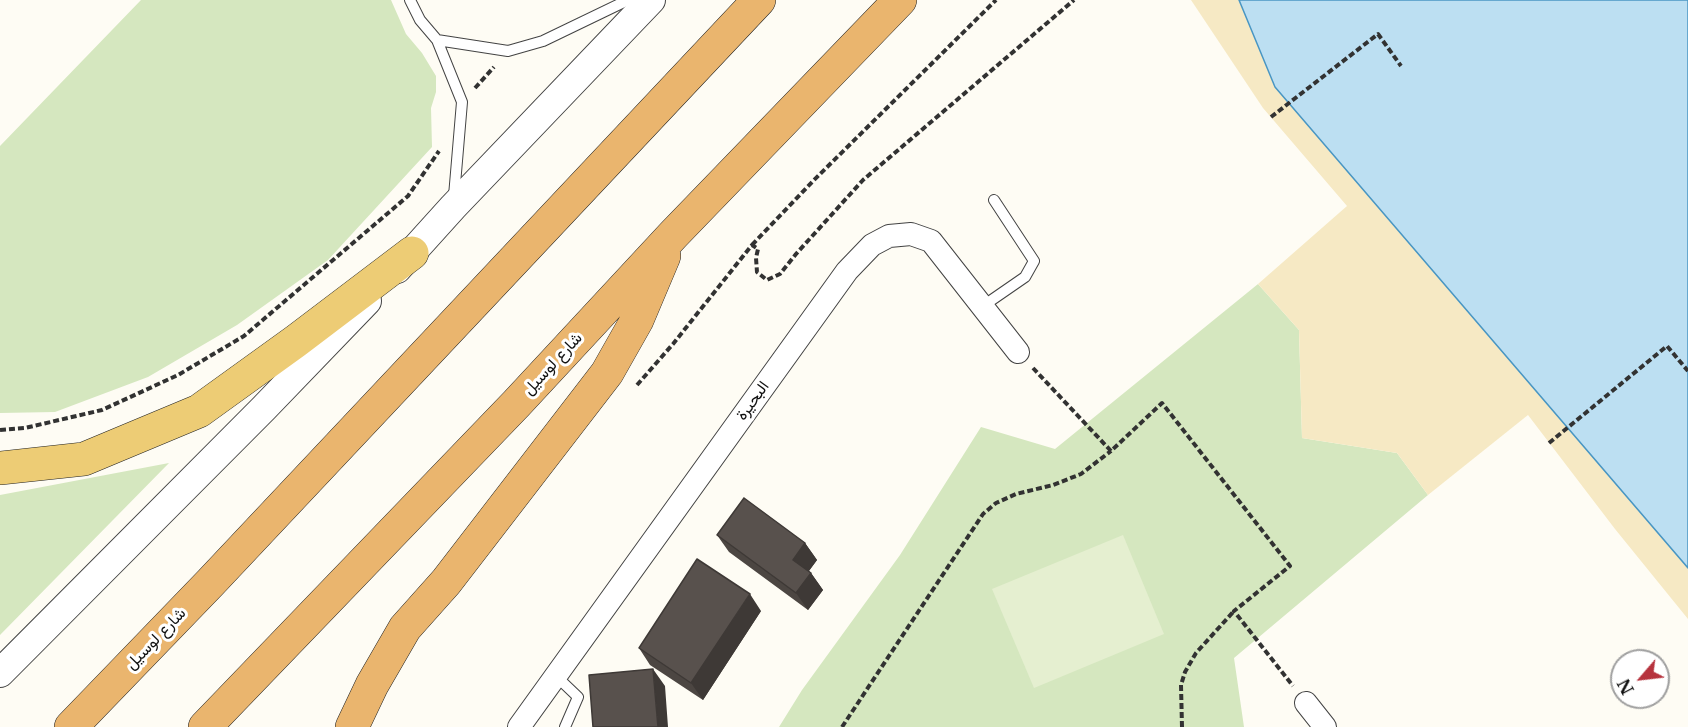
<!DOCTYPE html>
<html>
<head>
<meta charset="utf-8">
<style>
  body { margin:0 }
  #map { position:relative; width:1688px; height:727px; overflow:hidden; background:#fefcf4; font-family:"Libre Baskerville",serif }
  canvas { display:block }
  .north { position:absolute; left:1610px; top:649px; width:60px; height:60px; box-sizing:border-box; background:#fff; border:2px solid #9f9f9f; border-radius:50%; rotate:242deg; font-size:16px; font-weight:700; line-height:24px; text-align:center; color:#101010 }
  .north::after { content:''; display:block; margin:auto; width:21px; height:27px; background:#b6323d; clip-path:polygon(50% 0,100% 100%,50% 72%,0 100%) }
</style>
</head>
<body>
<div id="map">
<canvas width="1688" height="727"></canvas>
<div class="north">N</div>
</div>
<script>
const ctx = document.querySelector('canvas').getContext('2d');
ctx.lineJoin = 'round';
function fill(path, color) { ctx.fillStyle = color; ctx.fill(path, 'evenodd'); }
const poly = rows => new Path2D(rows.map(r => 'M' + r).join(''));
function strokePath(path, color, width, dash) { ctx.strokeStyle = color; ctx.lineWidth = width; ctx.lineCap = dash ? 'butt' : 'round'; ctx.setLineDash(dash || []); ctx.stroke(path); }
function drawText(font, color, halo, rows, align = 'center') {
  ctx.font = font + ' "Libre Baskerville",Vazirmatn,serif'; ctx.lineWidth = 6; ctx.setLineDash([]); ctx.textBaseline = 'middle'; ctx.strokeStyle = halo; ctx.fillStyle = color; for (const [text, x, y, turn = 0] of rows) {
    ctx.save(); ctx.translate(x, y); ctx.rotate((+turn || 0) * Math.PI / 180); ctx.textAlign = isNaN(turn) ? turn : align; if (halo) ctx.strokeText(text, 0, 0); ctx.fillText(text, 0, 0); ctx.restore();
  }
}
fill(poly([
  [141,0,391,0,406,34,422,53,436,76,436,92,431,108,432,147,328,260,237,325,148,377,55,412,0,413,0,146],
  [1258,284,1299,330,1302,438,1397,453,1428,495,1234,658,1244,727,779,727,802,690,900,555,981,427,1055,449],
  [169,463,0,635,0,495]
]), '#d5e7bf');
fill(poly([
  [1191,0,1239,0,1275,87,1688,568,1688,619,1615,529,1528,415,1428,495,1397,453,1302,438,1299,330,1258,284,1347,206,1263,108]
]), '#f6e9c4');
fill(poly([
  [1123,535,1164,634,1034,688,992,589]
]), '#e5efd0');
const water = poly([
  [1239,0,1688,0,1688,568,1275,87,1239,0]
]);
fill(water, '#bcdff2');
strokePath(water, '#4996c3', 1.5);
const service = poly([
  [410,0,420,20,437,40,462,102,454,196],
  [437,40,508,51,543,41,628,0],
  [983,306,1025,277,1034,261,994,200],
  [556,676,578,697,565,727]
]);
const minor = poly([
  [1306,703,1325,727],
  [519,727,847,271,872,245,889,236,911,234,931,241,1018,352]
]);
const tertiary = poly([
  [397,269,453,207,651,0],
  [0,673,264,408,367,301]
]);
const primary = poly([
  [0,468,84,459,199,411,296,341,412,253]
]);
const trunk = poly([
  [71,727,211,582,759,0],
  [205,727,517,403,673,235,900,0],
  [352,727,372,685,405,628,446,582,607,373,637,320,664,256]
]);
strokePath(service, '#434343', 12);
strokePath(minor, '#434343', 24);
strokePath(tertiary, '#434343', 30);
strokePath(primary, '#212121', 34);
strokePath(trunk, '#212121', 34);
strokePath(poly([
  [475,88,494,67],
  [1271,117,1378,34,1401,66],
  [752,245,814,180,996,0],
  [1033,368,1111,451,1162,403,1290,566,1234,611,1293,686],
  [637,385,673,344,752,245,758,249,756,258,757,272,767,280,780,274,796,254,863,180,1074,0],
  [0,430,25,428,102,410,178,375,244,336,408,196,439,151],
  [1549,443,1667,346,1688,371],
  [842,727,983,514,996,503,1016,494,1053,485,1081,474,1111,451],
  [1182,727,1181,685,1185,672,1196,653,1234,611]
]), '#323232', 4, [6, 3]);
strokePath(service, '#fff', 10);
strokePath(minor, '#fff', 22);
strokePath(tertiary, '#fff', 28);
strokePath(primary, '#edcc75', 33);
strokePath(trunk, '#eab56e', 33);
fill(poly([
  [717,535,805,543,817,560,809,571,811,573,823,590,808,610,729,552],
  [761,611,703,700,650,665,639,648]
]), '#4c4642');
fill(poly([
  [805,543,817,560,805,576,793,560],
  [811,573,823,590,808,610,796,593],
  [750,594,761,611,703,700,691,683],
  [653,669,665,686,668,727,658,727]
]), '#3e3936');
const building = poly([
  [744,498,805,543,793,560,811,573,796,593,717,535,744,498],
  [697,559,750,594,691,683,639,648,697,559],
  [653,669,658,727,593,727,589,675,653,669]
]);
fill(building, '#58514d');
strokePath(building, '#3e3936', 1.5);
drawText('16px', '#101010', '#fff', [
  ["شارع لوسيل",553,364,-47],
  ["البحيرة",753,401,-54],
  ["شارع لوسيل",156,639,-46]
]);
</script>
</body>
</html>
